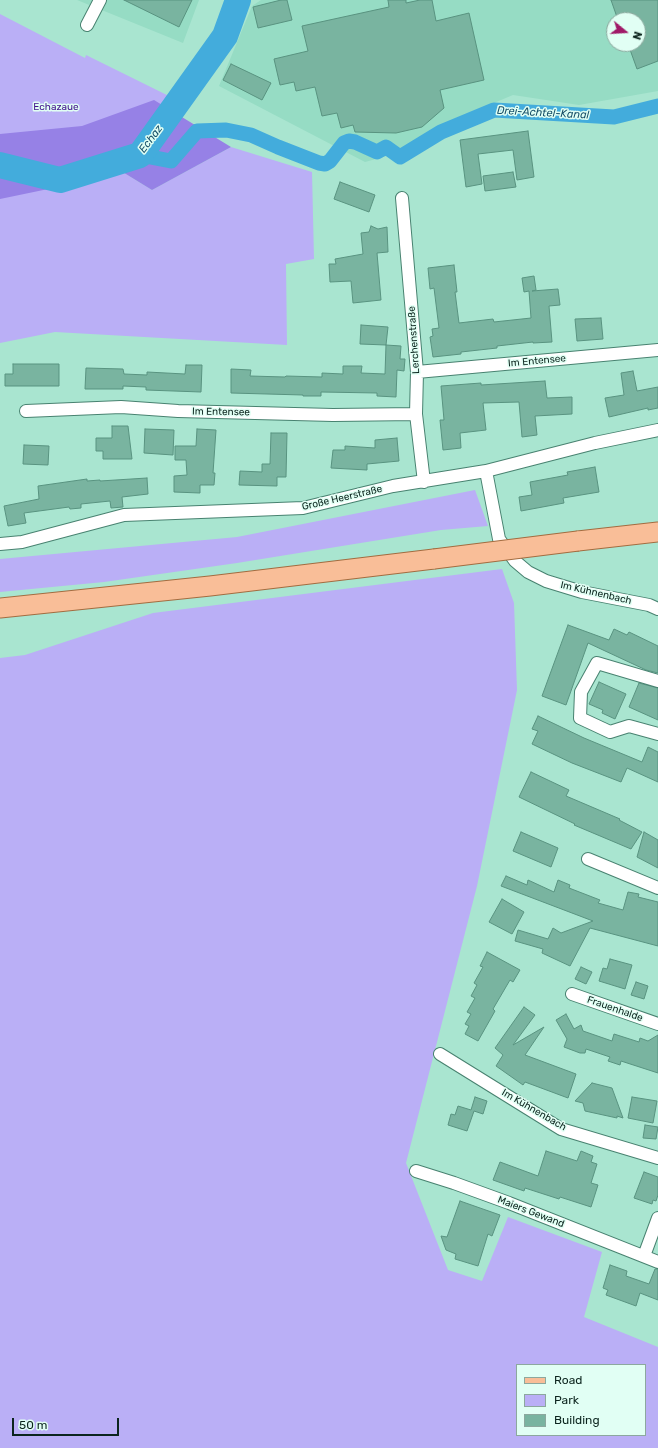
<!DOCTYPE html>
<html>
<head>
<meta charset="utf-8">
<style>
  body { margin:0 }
  #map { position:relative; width:658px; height:1448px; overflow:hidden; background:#a9e5d0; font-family:Rubik,sans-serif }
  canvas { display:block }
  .legend { position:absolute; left:516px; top:1364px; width:130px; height:72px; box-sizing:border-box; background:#e1fff4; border:1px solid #8ca89e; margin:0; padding:5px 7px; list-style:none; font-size:12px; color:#0c251e }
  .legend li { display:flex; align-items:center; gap:8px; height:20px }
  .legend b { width:20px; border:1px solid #8ca89e }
  .north { position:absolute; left:606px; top:12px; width:40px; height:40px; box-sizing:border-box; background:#e1fff4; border:1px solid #8ca89e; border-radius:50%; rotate:108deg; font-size:11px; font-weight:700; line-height:16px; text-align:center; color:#0c251e }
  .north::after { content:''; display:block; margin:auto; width:14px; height:18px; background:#a01a68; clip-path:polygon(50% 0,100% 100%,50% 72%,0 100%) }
  .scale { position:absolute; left:12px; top:1418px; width:107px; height:18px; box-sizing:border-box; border:2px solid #0c251e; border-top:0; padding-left:5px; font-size:12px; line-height:14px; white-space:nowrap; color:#0c251e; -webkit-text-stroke:3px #e1fff4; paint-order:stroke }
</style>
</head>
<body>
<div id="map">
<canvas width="658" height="1448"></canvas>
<ul class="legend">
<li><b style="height:5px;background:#f9be98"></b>Road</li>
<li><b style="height:11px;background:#baaff6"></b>Park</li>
<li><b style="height:11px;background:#79b4a0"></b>Building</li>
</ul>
<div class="north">N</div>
<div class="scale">50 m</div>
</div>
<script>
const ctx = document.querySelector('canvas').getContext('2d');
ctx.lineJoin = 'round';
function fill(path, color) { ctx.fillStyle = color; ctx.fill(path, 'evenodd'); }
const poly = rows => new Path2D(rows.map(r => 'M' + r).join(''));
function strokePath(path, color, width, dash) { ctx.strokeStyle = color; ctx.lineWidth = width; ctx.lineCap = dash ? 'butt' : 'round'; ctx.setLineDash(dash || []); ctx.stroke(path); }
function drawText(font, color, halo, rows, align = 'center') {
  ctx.font = font + ' Rubik,sans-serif'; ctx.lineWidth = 3; ctx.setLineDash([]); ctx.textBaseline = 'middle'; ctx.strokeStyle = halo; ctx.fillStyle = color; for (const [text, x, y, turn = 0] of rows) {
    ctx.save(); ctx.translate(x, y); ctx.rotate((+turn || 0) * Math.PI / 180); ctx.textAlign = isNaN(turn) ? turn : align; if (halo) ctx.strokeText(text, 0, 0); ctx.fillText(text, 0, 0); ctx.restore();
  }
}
fill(poly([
  [77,0,199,0,183,43],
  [261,0,658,0,658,91,579,105,513,95,458,118,420,141,394,154,365,162,219,86,252,6],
  [614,20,638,20,638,44,614,44]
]), '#96dcc4');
fill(poly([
  [0,14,85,58,86,55,175,99,104,135,91,178,121,171,152,190,231,147,312,172,314,259,286,264,287,345,55,332,0,343],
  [475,490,488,526,441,530,237,563,104,582,0,592,0,559,237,537],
  [502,569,514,603,517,690,477,886,406,1163,448,1270,482,1281,508,1217,602,1252,584,1317,658,1347,658,1448,0,1448,0,658,25,655,153,613],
  [517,1365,645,1365,645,1435,517,1435]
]), '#baaff6');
fill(poly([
  [154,100,231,147,152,190,121,171,53,188,0,199,0,134,82,126]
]), '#9681e6');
strokePath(poly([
  [140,155,171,161,197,131,226,130,251,135,278,147,319,163,325,164,330,161,344,143,349,141,355,142,377,152,386,147,400,157,441,132,494,110,614,117,658,106]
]), '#43acdc', 15);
strokePath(poly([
  [0,165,60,180,140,155,225,36,238,0]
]), '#43acdc', 26);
const building = poly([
  [124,0,192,0,179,27,124,0],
  [281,0,287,0,292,20,258,28,253,7,281,0],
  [388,0,406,0,406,3,420,0,432,0,436,21,469,13,484,80,440,90,444,108,422,127,396,133,355,132,353,125,341,128,337,113,322,116,315,87,296,91,294,82,280,85,274,59,308,51,302,26,389,7,388,0],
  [611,0,658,0,658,61,637,69,628,44,638,44,638,20,618,20,611,0],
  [231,64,271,83,262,100,223,80,231,64],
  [528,131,534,177,517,180,513,150,478,154,482,184,466,187,460,140,528,131],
  [513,172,516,187,485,191,483,176,513,172],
  [340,182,375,195,369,212,334,199,340,182],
  [371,226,378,229,387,227,388,252,377,253,381,300,353,303,351,281,330,282,329,264,336,264,335,259,363,254,361,233,369,232,371,226],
  [454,265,457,292,455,292,459,323,493,319,494,322,531,318,529,291,524,292,522,278,534,276,536,290,532,291,558,289,560,305,549,306,552,342,533,343,533,342,497,346,497,348,461,352,461,354,433,357,430,337,433,336,432,329,439,328,434,288,430,289,428,268,454,265],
  [601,318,603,339,577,341,575,319,601,318],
  [361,325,388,327,386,345,360,344,361,325],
  [386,345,401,346,400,359,405,359,404,371,397,370,396,397,377,396,377,393,321,392,321,396,303,396,303,395,231,393,231,369,251,370,250,376,285,377,286,376,322,377,322,373,343,374,343,366,362,366,361,373,385,374,386,345],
  [13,364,59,364,59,386,5,386,5,374,13,374,13,364],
  [186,365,202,365,201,392,146,390,146,387,123,386,123,389,85,389,86,368,123,369,124,374,147,375,147,372,185,374,186,365],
  [633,371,637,391,658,387,658,408,648,410,648,408,609,417,605,398,624,395,621,373,633,371],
  [545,381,547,398,572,397,572,414,535,416,537,435,522,437,519,402,483,403,486,430,460,433,461,448,443,450,440,420,444,420,441,386,481,383,481,385,545,381],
  [112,426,128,426,132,459,103,459,103,451,96,451,96,438,112,438,112,426],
  [145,429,174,430,173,455,144,453,145,429],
  [197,429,216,430,213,473,215,473,214,485,200,485,200,493,174,492,174,476,187,475,186,460,175,460,175,446,196,446,197,429],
  [271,433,287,433,286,477,277,477,277,486,239,485,240,471,262,472,262,464,270,464,271,433],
  [397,438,399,461,367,464,367,470,331,468,333,450,345,450,345,446,375,448,375,440,397,438],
  [24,445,49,446,48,465,23,464,24,445],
  [595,467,599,492,563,498,564,503,521,511,519,497,532,495,530,482,568,475,567,472,595,467],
  [147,478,148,494,122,497,123,507,111,508,110,501,81,504,81,508,70,509,69,507,24,513,26,523,8,526,4,506,39,499,38,486,87,479,87,481,100,480,100,481,147,478],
  [568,625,609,640,614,629,627,635,629,632,658,646,658,673,646,670,588,643,566,705,542,696,568,625],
  [599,682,626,694,615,719,602,713,603,710,589,704,599,682],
  [639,683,658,688,658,720,629,707,639,683],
  [538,716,584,738,642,762,648,747,658,752,658,782,627,768,621,782,572,763,532,744,538,731,532,729,538,716],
  [531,772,569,790,566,796,620,819,619,820,642,832,631,849,574,825,575,824,519,797,531,772],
  [521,832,558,848,551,867,513,851,521,832],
  [644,832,658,840,658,868,637,857,644,832],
  [506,876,527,885,528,880,554,892,558,880,570,885,569,888,600,900,598,903,623,910,628,892,639,894,638,897,658,902,658,946,590,928,570,966,542,953,543,949,515,941,518,930,548,939,553,928,561,933,593,921,501,886,506,876],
  [502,899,524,912,512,934,489,922,502,899],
  [487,952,520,970,513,982,510,980,493,1009,495,1011,478,1041,465,1034,469,1026,465,1024,471,1014,467,1012,475,998,471,996,477,985,474,983,483,967,480,966,487,952],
  [610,959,632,965,625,989,599,981,603,968,607,969,610,959],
  [581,967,592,972,586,984,575,979,581,967],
  [636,982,648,986,644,999,631,995,636,982],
  [524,1007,535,1015,513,1045,544,1027,525,1055,576,1074,568,1098,525,1082,523,1085,496,1066,503,1055,495,1048,524,1007],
  [566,1014,574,1029,581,1025,583,1031,612,1041,614,1034,639,1042,640,1038,648,1041,658,1035,658,1073,621,1061,620,1065,608,1061,610,1057,586,1049,585,1053,580,1053,564,1047,567,1039,556,1020,566,1014],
  [592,1083,612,1088,623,1118,617,1116,617,1118,585,1111,583,1103,575,1101,592,1083],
  [475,1097,487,1101,483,1114,474,1111,467,1131,448,1125,451,1114,455,1115,458,1106,471,1110,475,1097],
  [632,1097,657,1101,653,1123,628,1118,632,1097],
  [645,1125,658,1127,656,1139,643,1138,645,1125],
  [546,1151,577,1161,581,1151,593,1156,591,1162,597,1164,591,1183,598,1185,591,1207,560,1197,559,1199,525,1188,524,1191,493,1180,500,1162,538,1176,546,1151],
  [644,1172,658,1177,658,1195,656,1201,653,1200,652,1204,634,1198,644,1172],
  [460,1201,500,1215,492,1236,488,1234,478,1266,455,1259,456,1254,446,1250,441,1236,447,1237,460,1201],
  [610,1265,627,1271,626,1276,649,1284,655,1269,658,1269,658,1300,640,1293,636,1306,606,1295,608,1290,603,1288,610,1265]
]);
fill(building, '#79b4a0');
strokePath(building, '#599380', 1);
const minor = poly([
  [87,25,100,0],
  [402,198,417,372,416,414,424,482],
  [417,372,658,350],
  [26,411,121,407,178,411,333,415,416,414],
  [486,471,499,539,515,561,528,572,546,581,582,592,649,605,658,609],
  [0,544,22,542,124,515,303,508,393,486,486,471,595,443,658,430],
  [658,681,597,663,581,692,580,718,610,732,629,726,658,734],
  [588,859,658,888],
  [572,994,658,1024],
  [440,1054,561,1129,658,1158],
  [416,1171,454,1183,509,1203,658,1262],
  [644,1256,658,1218]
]);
const primary = poly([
  [578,541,658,532],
  [0,608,210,586,434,559]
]);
strokePath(minor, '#488270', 14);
strokePath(primary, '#a36c40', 21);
strokePath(minor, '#fff', 12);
strokePath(primary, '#f9be98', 19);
const primaryBridge = poly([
  [434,559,578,541]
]);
strokePath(primaryBridge, '#a36c40', 21, []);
strokePath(primaryBridge, '#f9be98', 19);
drawText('10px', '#41128b', '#e1fff4', [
  ["Echazaue",56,107]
]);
drawText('10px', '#0c251e', '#e1fff4', [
  ["Lerchenstraße",414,340,-94],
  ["Im Entensee",537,361,-5],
  ["Im Entensee",221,412,1],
  ["Große Heerstraße",342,498,-13],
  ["Im Kühnenbach",596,593,13],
  ["Frauenhalde",615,1009,19],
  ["Im Kühnenbach",534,1110,30],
  ["Maiers Gewand",531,1212,21]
]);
drawText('italic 11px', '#185069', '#e1fff4', [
  ["Drei-Achtel-Kanal",543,113,3],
  ["Echaz",151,139,-53]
]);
</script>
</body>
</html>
